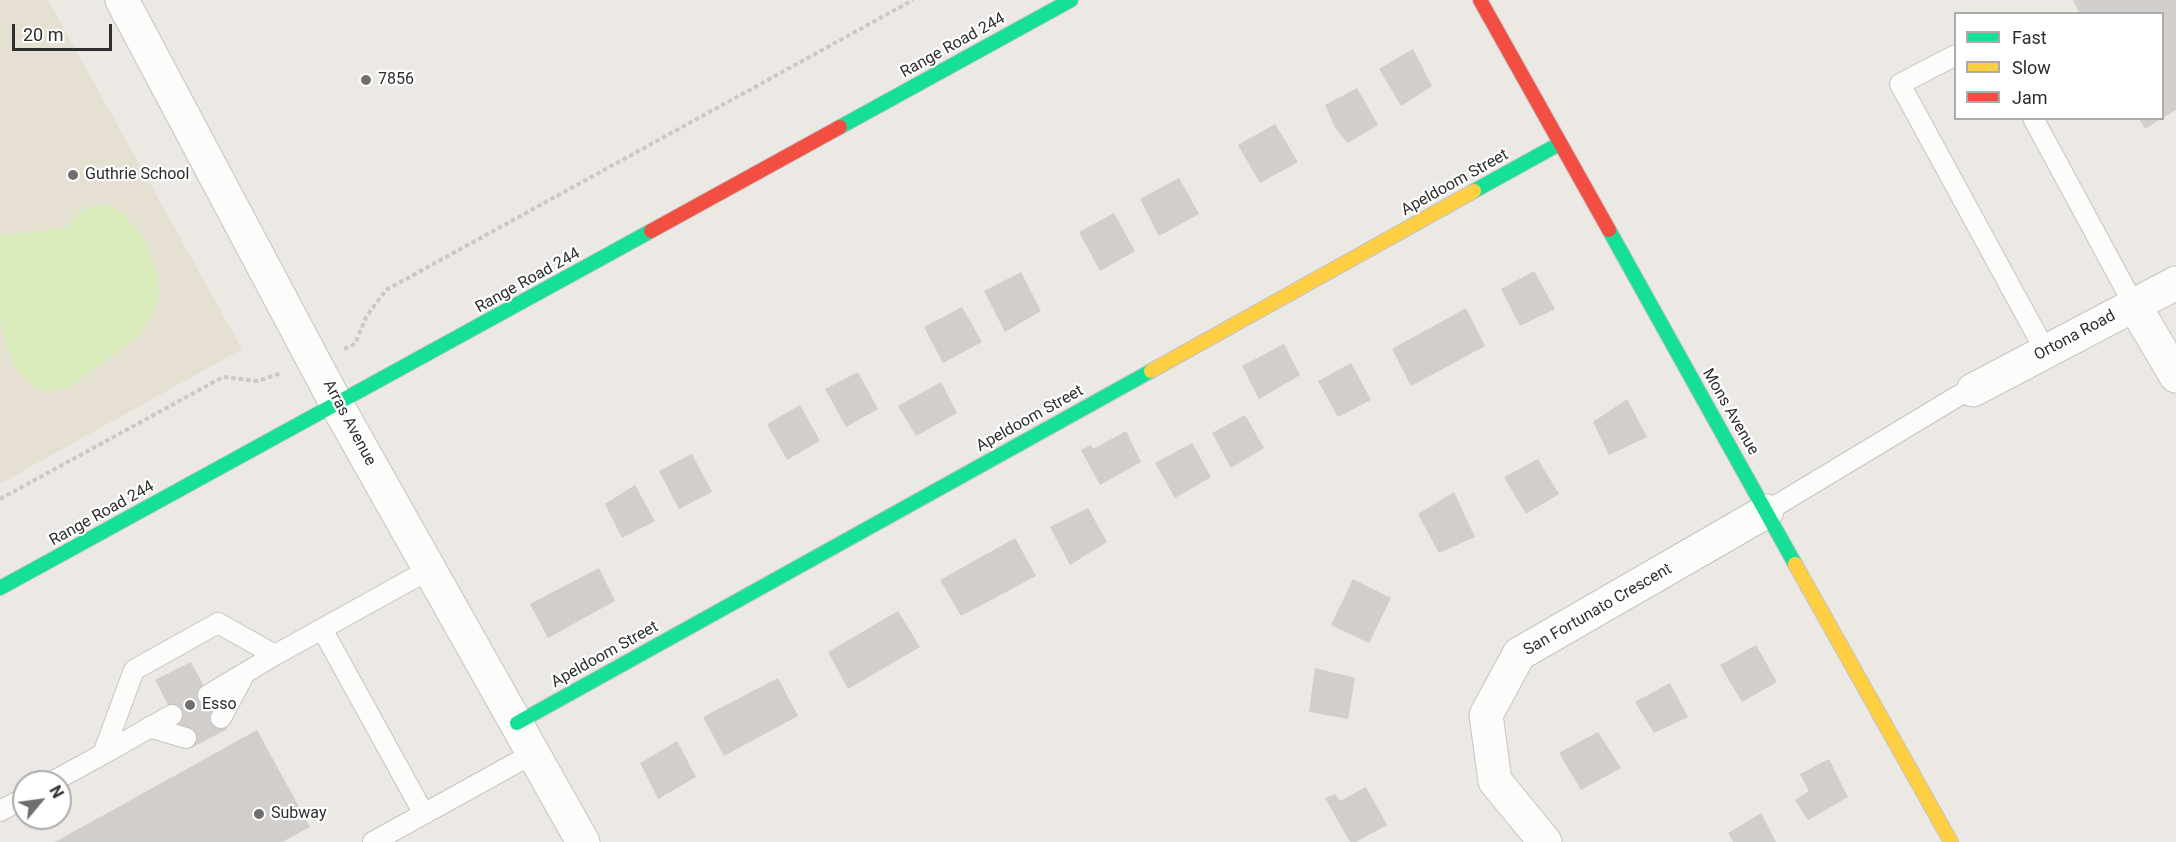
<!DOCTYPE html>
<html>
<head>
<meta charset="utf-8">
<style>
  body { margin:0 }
  #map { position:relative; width:2176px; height:842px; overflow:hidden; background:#ece8e4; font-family:Roboto,sans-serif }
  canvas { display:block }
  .legend { position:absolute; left:1954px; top:12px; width:210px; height:108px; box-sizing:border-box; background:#fff; border:2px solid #ababab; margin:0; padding:8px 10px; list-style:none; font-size:18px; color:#2e2e2e }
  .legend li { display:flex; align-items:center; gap:12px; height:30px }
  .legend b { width:30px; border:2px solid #ababab }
  .north { position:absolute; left:12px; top:770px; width:60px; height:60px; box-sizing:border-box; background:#fff; border:2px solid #ababab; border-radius:50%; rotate:61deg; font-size:16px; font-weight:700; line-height:24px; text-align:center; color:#2e2e2e }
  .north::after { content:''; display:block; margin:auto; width:21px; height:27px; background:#706f6e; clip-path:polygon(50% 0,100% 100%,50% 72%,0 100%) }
  .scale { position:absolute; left:12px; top:24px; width:100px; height:27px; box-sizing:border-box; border:3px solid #2e2e2e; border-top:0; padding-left:8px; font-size:18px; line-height:21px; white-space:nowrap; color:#2e2e2e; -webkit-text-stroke:4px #fff; paint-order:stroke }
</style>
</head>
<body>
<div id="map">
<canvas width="2176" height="842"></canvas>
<ul class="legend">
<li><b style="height:8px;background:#16e098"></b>Fast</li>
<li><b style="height:8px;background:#ffcf43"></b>Slow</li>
<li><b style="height:8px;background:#f24e42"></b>Jam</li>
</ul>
<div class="north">N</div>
<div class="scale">20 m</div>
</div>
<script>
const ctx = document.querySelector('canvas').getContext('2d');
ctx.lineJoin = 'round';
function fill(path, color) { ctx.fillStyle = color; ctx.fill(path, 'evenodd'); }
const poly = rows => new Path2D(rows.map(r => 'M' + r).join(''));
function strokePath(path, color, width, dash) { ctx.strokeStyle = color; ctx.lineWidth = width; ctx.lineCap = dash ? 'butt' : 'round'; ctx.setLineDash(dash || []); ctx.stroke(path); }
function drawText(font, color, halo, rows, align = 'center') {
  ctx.font = font + ' Roboto,sans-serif'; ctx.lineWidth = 4.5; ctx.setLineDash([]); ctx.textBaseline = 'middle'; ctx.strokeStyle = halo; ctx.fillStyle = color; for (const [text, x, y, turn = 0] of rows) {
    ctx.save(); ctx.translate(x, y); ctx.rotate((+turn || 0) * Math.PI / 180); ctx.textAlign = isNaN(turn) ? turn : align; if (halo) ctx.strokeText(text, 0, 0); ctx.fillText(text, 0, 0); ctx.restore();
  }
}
fill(poly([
  [0,0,48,0,242,349,0,484]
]), '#e6e0d3');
fill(poly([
  [97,205,110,205,121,211,145,240,158,276,159,296,155,311,138,337,70,387,47,392,36,389,16,369,5,345,0,315,0,236,68,226,80,211]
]), '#d9eabb');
fill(poly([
  [2073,0,2176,0,2176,110,2162,118,2162,14,2080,14],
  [1413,49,1432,86,1401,106,1379,69],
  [1357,88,1378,125,1348,143,1335,128,1325,105],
  [2139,118,2162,118,2145,129],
  [1275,124,1298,162,1260,183,1238,145],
  [1179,178,1199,214,1159,236,1140,199],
  [1114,213,1135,251,1100,271,1079,232],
  [1534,271,1555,309,1520,326,1501,289],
  [1021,272,1041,311,1005,332,984,291],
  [962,307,982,342,943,363,924,327],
  [1466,308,1485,346,1411,386,1392,349],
  [1284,344,1300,375,1259,399,1242,366],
  [1351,363,1371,400,1338,417,1318,381],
  [858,372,878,409,846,427,825,389],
  [941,382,957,413,916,436,898,406],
  [1627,399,1647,437,1609,455,1593,422],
  [800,405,820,441,787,460,767,424],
  [1245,415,1264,448,1231,468,1212,433],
  [1126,431,1141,462,1100,485,1081,450,1091,445,1093,449],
  [1192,443,1211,477,1175,498,1155,463],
  [692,454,712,492,679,509,659,471],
  [1538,459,1559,494,1526,514,1504,477],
  [635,485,655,521,622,538,605,504],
  [1454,492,1475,537,1439,553,1418,514],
  [1088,508,1107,542,1070,565,1050,527],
  [1015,538,1036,576,961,616,940,580],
  [599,568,615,601,548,638,530,604],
  [1353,579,1391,598,1369,643,1331,625],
  [898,611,920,647,848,689,828,652],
  [1756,645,1777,682,1742,702,1720,665],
  [191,662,227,729,191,748,155,680],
  [1315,668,1355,678,1348,719,1309,712],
  [778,678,798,716,724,756,703,717],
  [1670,683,1688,717,1654,733,1635,702],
  [257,730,310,827,282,842,55,842],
  [1598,732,1621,768,1581,790,1559,753],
  [677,741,696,777,658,799,640,763],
  [1829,759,1848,797,1808,820,1795,800,1809,791,1800,774],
  [1366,787,1387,825,1356,842,1350,842,1325,798,1335,794,1340,801],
  [1761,813,1776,842,1733,842,1728,833]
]), '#d1cecb');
const lane = poly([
  [1956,55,1900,84,2046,352],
  [2033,118,2134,305],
  [1767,511,1958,396],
  [322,629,424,814],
  [208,695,275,655],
  [221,718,245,673],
  [149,727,186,738],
  [103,754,172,715],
  [52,782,103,754,134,670,218,623,275,655,430,569],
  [0,811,24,798],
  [373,842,534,753]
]);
const street = poly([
  [122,0,337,405,583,842],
  [2134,305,2176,376],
  [1973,390,2176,283],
  [1545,842,1495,781,1486,715,1519,654,1767,511]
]);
const fast = poly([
  [840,127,1071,0],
  [1474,191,1559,144],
  [1609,230,1795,564],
  [0,588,651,231],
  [517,723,1151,371]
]);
const slow = poly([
  [1151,371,1474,191],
  [1795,564,1951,842]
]);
const jam = poly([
  [1480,0,1609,230],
  [651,231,840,127]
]);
strokePath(lane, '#c5c4c5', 22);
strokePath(street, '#c5c4c5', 35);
strokePath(fast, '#c5c4c5', 16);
strokePath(slow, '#c5c4c5', 16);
strokePath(jam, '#c5c4c5', 16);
strokePath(poly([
  [344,349,355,344,366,317,386,290,913,0],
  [0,499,223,377,258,381,281,373]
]), '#c9c9c8', 4, [4.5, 3]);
strokePath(lane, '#fcfcfb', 20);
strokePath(street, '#fcfcfb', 33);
strokePath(fast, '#16e098', 14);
strokePath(slow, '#ffcf43', 14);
strokePath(jam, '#f24e42', 14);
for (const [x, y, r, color] of [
  [366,80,6,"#706f6e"],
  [73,175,6,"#706f6e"],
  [190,705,6,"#706f6e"],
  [259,814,6,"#706f6e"]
]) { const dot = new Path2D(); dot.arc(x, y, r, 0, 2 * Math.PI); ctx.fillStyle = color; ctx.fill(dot); strokePath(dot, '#fff', 2); }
drawText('16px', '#2e2e2e', '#fff', [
  ["Range Road 244",953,46,-29],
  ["Apeldoom Street",1455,183,-29],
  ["Range Road 244",528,281,-29],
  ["Ortona Road",2075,336,-28],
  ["Mons Avenue",1730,412,60],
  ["Apeldoom Street",1030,419,-29],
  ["Arras Avenue",349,423,62],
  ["Range Road 244",102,514,-29],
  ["San Fortunato Crescent",1598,610,-30],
  ["Apeldoom Street",605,655,-29]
]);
drawText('16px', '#2e2e2e', '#fff', [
  ["7856",378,80],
  ["Guthrie School",85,175],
  ["Esso",202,705],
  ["Subway",271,814]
], 'left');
</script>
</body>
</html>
